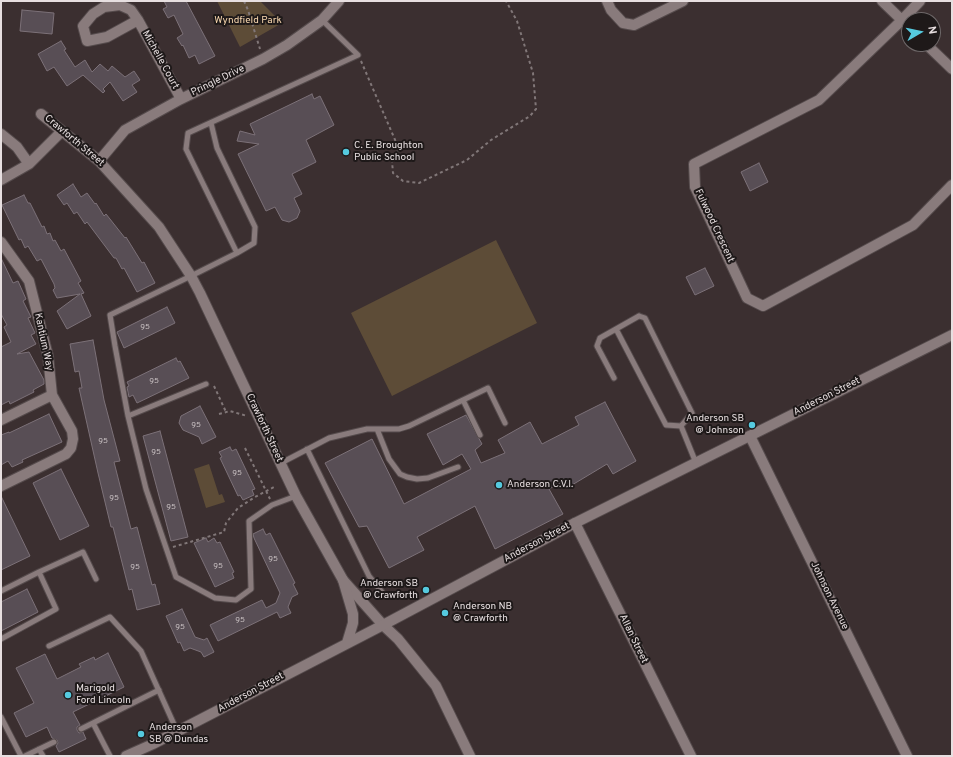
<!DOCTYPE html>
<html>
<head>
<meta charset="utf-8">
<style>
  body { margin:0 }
  #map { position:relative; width:953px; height:757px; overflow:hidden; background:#3b2f30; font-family:Overpass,sans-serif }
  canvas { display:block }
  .frame { position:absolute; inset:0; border:2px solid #e7dfe0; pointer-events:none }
  .north { position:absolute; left:901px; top:12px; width:40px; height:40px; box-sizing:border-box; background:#1e1919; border:1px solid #6e6869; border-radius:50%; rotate:81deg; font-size:11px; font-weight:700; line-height:16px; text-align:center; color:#e7dfe0 }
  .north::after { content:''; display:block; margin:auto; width:14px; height:18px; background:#55cadf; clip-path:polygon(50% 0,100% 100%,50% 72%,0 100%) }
</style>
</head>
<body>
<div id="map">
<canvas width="953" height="757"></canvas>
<div class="frame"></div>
<div class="north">N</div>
</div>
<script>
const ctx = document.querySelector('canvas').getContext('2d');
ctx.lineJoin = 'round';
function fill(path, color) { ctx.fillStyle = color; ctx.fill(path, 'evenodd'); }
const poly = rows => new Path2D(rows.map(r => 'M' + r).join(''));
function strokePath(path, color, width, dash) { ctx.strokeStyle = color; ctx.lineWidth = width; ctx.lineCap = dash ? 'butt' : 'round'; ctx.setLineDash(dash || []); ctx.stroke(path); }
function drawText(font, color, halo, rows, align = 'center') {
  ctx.font = font + ' Overpass,sans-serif'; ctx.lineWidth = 4; ctx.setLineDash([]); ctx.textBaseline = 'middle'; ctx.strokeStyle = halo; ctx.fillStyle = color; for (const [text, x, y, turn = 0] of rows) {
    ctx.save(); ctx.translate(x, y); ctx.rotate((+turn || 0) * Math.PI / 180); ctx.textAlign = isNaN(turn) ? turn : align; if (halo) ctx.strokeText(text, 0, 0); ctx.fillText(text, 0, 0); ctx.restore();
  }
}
fill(poly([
  [217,1,260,1,282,23,240,47],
  [496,240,537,323,392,396,351,313],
  [209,464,219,495,222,494,225,502,206,508,194,469]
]), '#5d4c37');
const building = poly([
  [164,1,186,1,215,56,199,64,195,55,189,58,183,45,182,46,177,38,183,34,174,15,168,18,163,9,167,7,164,1],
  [22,10,54,13,52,34,20,31,22,10],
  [61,41,66,49,64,50,75,67,85,60,92,72,100,64,108,71,112,66,125,77,134,71,140,80,132,85,137,92,123,101,110,82,103,89,105,91,103,93,83,75,67,86,54,67,47,71,38,54,61,41],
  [312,94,314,99,320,96,334,125,306,140,316,162,292,174,302,194,294,198,300,211,297,218,289,222,282,220,275,207,266,211,238,154,259,144,237,141,240,131,255,135,250,124,312,94],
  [759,163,768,182,750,191,741,172,759,163],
  [73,184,81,197,87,193,95,204,96,203,104,216,106,214,125,238,126,237,142,263,144,262,155,283,137,292,124,268,122,269,116,258,114,258,87,222,85,224,77,212,74,214,67,203,64,205,57,195,73,184],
  [24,195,28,203,30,203,42,227,44,226,47,234,50,233,53,241,55,240,61,251,64,249,81,281,78,283,84,293,81,294,91,316,67,329,57,311,80,294,57,298,53,290,55,288,54,284,41,259,37,261,28,246,25,248,21,239,19,240,2,205,24,195],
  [1,258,13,283,18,281,26,299,23,301,31,317,28,318,35,333,31,335,36,344,17,354,29,352,44,380,44,384,33,390,34,392,10,404,9,401,1,405,1,347,11,342,4,327,7,325,1,314,1,258],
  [705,268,714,286,695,295,686,277,705,268],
  [167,307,175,323,124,348,117,332,167,307],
  [93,340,104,400,120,461,114,462,131,529,137,527,152,585,155,584,160,604,137,610,132,589,129,590,113,527,111,527,98,473,79,388,82,388,79,371,75,372,70,344,93,340],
  [176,358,178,362,180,361,189,378,137,403,133,395,129,397,127,387,129,386,127,382,176,358],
  [605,402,636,461,613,474,607,464,567,488,562,482,549,489,563,514,495,549,475,506,417,537,424,550,389,568,367,526,359,527,325,463,372,439,404,504,471,469,462,454,443,465,427,434,466,415,482,444,475,450,481,463,505,453,498,440,530,422,542,444,579,425,575,417,605,402],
  [200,406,216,437,202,444,199,437,183,430,179,423,181,416,200,406],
  [49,414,62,442,22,460,23,462,12,467,8,461,1,465,1,435,9,432,9,433,49,414],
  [160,431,188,537,171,541,143,436,160,431],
  [230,447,232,451,236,449,255,489,252,490,254,495,243,500,240,495,238,496,220,458,222,457,219,452,230,447],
  [61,469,89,526,60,540,33,483,61,469],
  [1,496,30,556,1,570,1,496],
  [263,529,266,535,270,533,295,583,293,584,298,594,292,597,288,607,291,613,280,618,277,612,218,641,210,625,262,600,266,608,276,603,280,593,254,538,253,534,263,529],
  [206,538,208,542,214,538,217,543,220,542,234,572,232,573,234,578,215,587,194,543,206,538],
  [27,589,38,612,1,631,1,602,27,589],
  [182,609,195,637,204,640,207,638,214,652,204,657,201,652,190,648,184,651,180,642,178,643,166,616,182,609],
  [108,653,124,687,73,712,80,725,77,727,77,730,79,733,83,732,86,739,59,752,56,746,58,743,57,740,52,738,47,727,26,737,14,713,34,703,16,668,45,654,57,679,81,667,79,664,94,657,95,660,108,653]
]);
fill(building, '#584e55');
strokePath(building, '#7c7178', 1);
const service = poly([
  [211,123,217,148,255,227,254,243,237,253,191,276,110,315,115,346,128,416,146,489,176,577,215,598,236,600,251,589,249,521,272,505,296,496],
  [237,253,186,149,188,133,358,55,322,20],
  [639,316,645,318,692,413,681,426,666,425,616,329,639,316],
  [614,378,597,346,600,338,616,329],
  [463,400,488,388,505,423],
  [128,416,206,384],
  [681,426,696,463],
  [377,429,389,459,400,474,407,477,417,479,428,478,458,467],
  [307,449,369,576,382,592],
  [281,463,329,438,367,429,399,429,409,426,463,400,480,435],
  [39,572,83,552,96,579],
  [1,591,39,572,56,609,1,639],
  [49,646,110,617,141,651,177,731],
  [1,717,21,756],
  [93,723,110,756],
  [81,729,159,690],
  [39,749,43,756],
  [25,756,54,742]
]);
const minor = poly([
  [607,1,611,10,623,23,634,25,683,1],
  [882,1,909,27],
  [920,1,902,20,819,100,694,164,695,187,747,298,763,306,913,225,952,185],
  [138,20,107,37,87,41,83,26,93,14,104,7,120,5,131,10,138,20,181,99],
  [926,44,952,69],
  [41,114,99,161,159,227,191,276,200,293,296,496,343,580,383,625,398,639,436,686,470,756],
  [1,134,17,147,29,164],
  [99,161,125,130,181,99,263,59,287,45,322,20,339,1],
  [1,180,29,164,62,131],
  [1,242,29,281,48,356,52,395,1,420],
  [750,436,907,756],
  [1,486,66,454,71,448,73,439,72,431,52,395],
  [575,523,691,756]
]);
const secondary = poly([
  [343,580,353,614,353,623,347,643],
  [126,756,153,744,383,625,575,523,952,335]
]);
strokePath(service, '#554b4c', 7);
strokePath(minor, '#554b4c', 12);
strokePath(secondary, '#554b4c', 12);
strokePath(poly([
  [244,1,248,10,260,49],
  [361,61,399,149,392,161,393,173,403,181,419,183,467,160,491,140,530,116,536,109,533,73,517,21,506,1],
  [214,386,226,412],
  [219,414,230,411,247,416],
  [245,448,270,499],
  [173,547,224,532,226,523,238,508,255,497,274,487]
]), '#817778', 2, [3, 3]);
strokePath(service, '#897b7c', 5);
strokePath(minor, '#897b7c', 10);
strokePath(secondary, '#897b7c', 10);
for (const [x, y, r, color] of [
  [346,152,4,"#55cadf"],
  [752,425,4,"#55cadf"],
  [499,485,4,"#55cadf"],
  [426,590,4,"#55cadf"],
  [445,613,4,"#55cadf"],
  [68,695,4,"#55cadf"],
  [141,734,4,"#55cadf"]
]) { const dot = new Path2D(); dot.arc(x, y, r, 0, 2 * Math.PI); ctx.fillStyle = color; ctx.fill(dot); strokePath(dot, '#1e1919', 1.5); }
drawText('8px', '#c3bbbd', null, [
  ["95",145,327],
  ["95",154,381],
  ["95",196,425],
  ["95",103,441],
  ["95",156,452],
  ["95",237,473],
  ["95",114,498],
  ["95",171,507],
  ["95",273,559],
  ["95",218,566],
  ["95",135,567],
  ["95",240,620],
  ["95",180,627]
]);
drawText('10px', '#fad9b0', '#1e1919', [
  ["Wyndfield Park",248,21]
]);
drawText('10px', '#e7dfe0', '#1e1919', [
  ["Michelle Court",160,60,61],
  ["Pringle Drive",218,81,-26],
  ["Crawforth Street",74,141,40],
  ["Fulwood Crescent",714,226,65],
  ["Kantium Way",43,342,78],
  ["Anderson Street",827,397,-27],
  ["Crawforth Street",264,428,65],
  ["Anderson Street",537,543,-28],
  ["Johnson Avenue",829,596,64],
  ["Allan Street",633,639,64],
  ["Anderson Street",251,693,-28]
]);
drawText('10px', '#e7dfe0', '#1e1919', [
  ["C. E. Broughton",354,146],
  ["Public School",354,158],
  ["Anderson SB",744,419,"right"],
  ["@ Johnson",744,431,"right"],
  ["Anderson C.V.I.",507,485],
  ["Anderson SB",418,584,"right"],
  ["@ Crawforth",418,596,"right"],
  ["Anderson NB",453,607],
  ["@ Crawforth",453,619],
  ["Marigold",76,689],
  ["Ford Lincoln",76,701],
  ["Anderson",149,728],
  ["SB @ Dundas",149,740]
], 'left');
</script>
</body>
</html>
